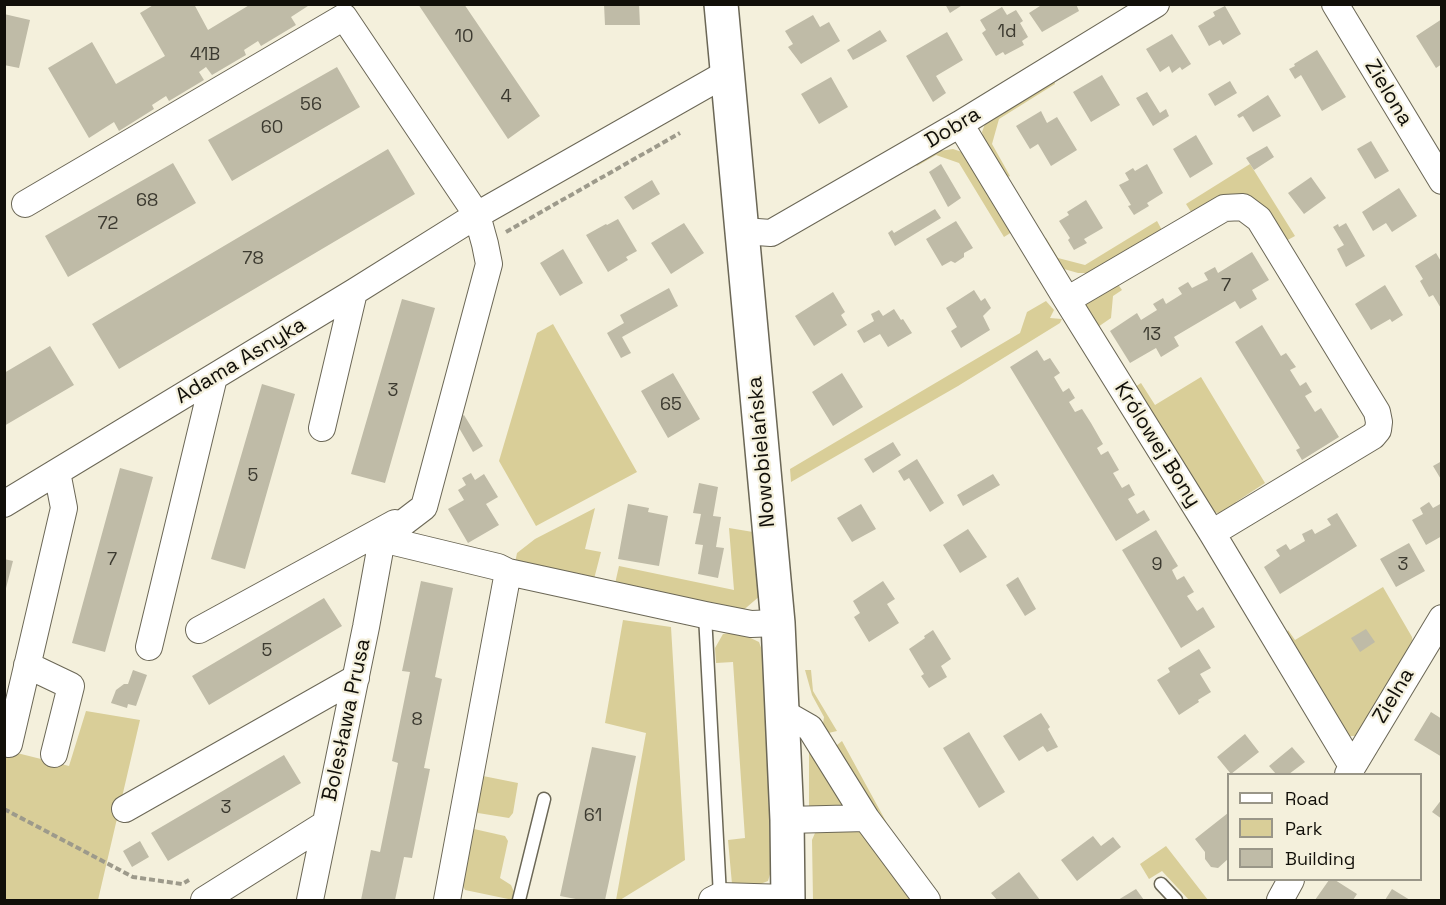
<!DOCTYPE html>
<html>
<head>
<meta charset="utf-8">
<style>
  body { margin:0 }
  #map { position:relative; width:1446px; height:905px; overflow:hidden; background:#f4f0dc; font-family:"Space Grotesk",sans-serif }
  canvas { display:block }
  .frame { position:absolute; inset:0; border:6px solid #110f09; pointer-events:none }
  .legend { position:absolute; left:1227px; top:773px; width:195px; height:108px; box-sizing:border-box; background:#f4f0dc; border:2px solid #999688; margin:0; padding:8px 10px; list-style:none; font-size:18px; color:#110f09 }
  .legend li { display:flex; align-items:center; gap:12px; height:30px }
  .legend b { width:30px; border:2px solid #999688 }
</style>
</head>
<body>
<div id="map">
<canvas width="1446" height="905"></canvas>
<div class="frame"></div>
<ul class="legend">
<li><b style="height:8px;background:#fff"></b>Road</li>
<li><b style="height:16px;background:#d9ce98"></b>Park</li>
<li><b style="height:16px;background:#bfbba7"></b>Building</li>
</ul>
</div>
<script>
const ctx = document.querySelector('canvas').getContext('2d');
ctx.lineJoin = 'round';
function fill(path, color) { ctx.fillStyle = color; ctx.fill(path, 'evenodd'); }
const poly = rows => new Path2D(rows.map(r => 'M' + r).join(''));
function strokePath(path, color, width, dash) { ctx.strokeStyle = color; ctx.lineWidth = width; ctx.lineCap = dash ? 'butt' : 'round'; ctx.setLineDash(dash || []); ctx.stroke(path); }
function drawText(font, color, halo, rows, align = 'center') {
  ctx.font = font + ' "Space Grotesk",sans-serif'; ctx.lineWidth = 4.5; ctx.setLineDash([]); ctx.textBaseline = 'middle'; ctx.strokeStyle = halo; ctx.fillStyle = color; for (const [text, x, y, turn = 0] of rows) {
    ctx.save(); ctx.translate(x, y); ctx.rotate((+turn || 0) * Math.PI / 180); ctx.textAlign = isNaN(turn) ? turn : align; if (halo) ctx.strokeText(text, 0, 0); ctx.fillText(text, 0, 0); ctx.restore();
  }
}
fill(poly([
  [1054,80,1055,84,999,119,992,144,1010,176,1006,178,985,144,982,132,986,121],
  [953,149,962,152,969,160,1012,232,1004,237,959,163,936,155,917,166,916,165,939,151],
  [1250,164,1295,236,1284,242,1260,203,1247,198,1198,212,1191,212,1186,204],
  [1157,221,1163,232,1105,266,1088,273,1078,273,1064,269,1053,262,1041,241,1046,238,1058,258,1085,265],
  [1117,283,1122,290,1113,296,1111,318,1095,329,1084,303],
  [1046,301,1054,310,1050,318,1062,319,1060,323,958,386,791,482,790,469,1020,333,1027,312],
  [553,324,637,472,536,526,499,461,537,333],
  [1201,377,1265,483,1236,502,1236,505,1222,514,1214,512,1207,508,1135,387,1141,383,1155,405],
  [595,508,585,549,601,552,594,579,515,563,517,553,535,539],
  [729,528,753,532,761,595,740,613,614,588,619,566,734,590],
  [1383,587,1412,637,1414,650,1361,736,1349,736,1340,731,1286,634,1288,630,1295,640],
  [623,620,671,627,685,860,620,900,616,900,646,733,605,723],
  [731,633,740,633,759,642,764,656,771,871,768,881,750,888,732,884,728,840,745,838,733,662,716,663,715,648,723,634],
  [805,670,811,670,813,691,837,731,824,734,822,731,824,717,812,695],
  [86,711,140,720,98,900,5,900,5,750,69,766],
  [842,741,889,827,895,834,892,836,837,755,837,745],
  [809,751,811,751,844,807,809,811],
  [478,775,518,783,513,813,509,818,478,813,472,803],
  [826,827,864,831,917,900,813,900,812,840,815,833],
  [474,829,505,836,508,841,500,878,511,885,514,892,513,900,465,890,460,880,470,833],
  [1166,846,1208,900,1189,900,1162,871,1149,879,1140,864]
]), '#d9ce98');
fill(poly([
  [155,4,194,4,208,30,251,4,311,4,291,17,296,25,261,46,258,41,244,50,246,55,212,75,206,67,199,72,204,80,169,101,166,96,152,105,154,109,119,131,114,122,89,138,48,68,92,42,116,84,165,56,140,13],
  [418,4,464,4,540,116,508,139],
  [604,4,639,4,640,25,605,25],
  [945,4,964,4,950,13],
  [1039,4,1076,4,1079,11,1042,32,1029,13,1040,6],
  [1225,6,1241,34,1223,45,1220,40,1209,46,1198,26,1215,16,1213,12],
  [1002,7,1007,15,1016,10,1023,21,1020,23,1028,37,1022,41,1024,45,1005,55,1003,52,996,56,982,33,986,30,980,20],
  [4,14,30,20,19,68,4,65],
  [813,15,820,27,829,22,840,41,801,64,788,47,793,44,785,31],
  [1442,19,1442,64,1436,68,1416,36],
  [880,30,887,41,859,57,853,60,847,50],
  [947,32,963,60,936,76,946,93,933,102,906,56],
  [1172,34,1191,64,1182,70,1180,67,1172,73,1169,66,1160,72,1146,49],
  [1317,50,1346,97,1322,111,1301,75,1295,79,1289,69,1295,66,1294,64],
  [337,67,360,107,232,181,208,140],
  [1102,75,1120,105,1091,122,1073,92],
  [831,77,848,107,819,124,801,94],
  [1230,81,1237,93,1215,106,1208,94],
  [1147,92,1160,113,1166,109,1169,116,1153,126,1136,98],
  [1268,95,1281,116,1253,132,1243,116,1239,118,1237,115],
  [1041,111,1047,123,1057,117,1077,150,1051,166,1038,144,1030,149,1016,126],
  [1196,135,1213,164,1190,178,1173,149],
  [1371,141,1389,171,1375,179,1357,149],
  [1267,146,1274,157,1254,170,1246,158],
  [388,149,415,194,119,369,92,324],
  [173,163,196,203,68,277,45,236],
  [941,164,961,198,948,207,929,172],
  [1147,164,1163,193,1147,203,1149,206,1134,215,1128,206,1131,205,1119,185,1129,180,1125,173,1133,168,1135,171],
  [1311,177,1326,198,1304,214,1288,193],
  [652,180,660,194,633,210,624,197],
  [1399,188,1417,216,1392,232,1386,223,1373,231,1362,212],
  [1086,200,1103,228,1084,239,1087,243,1074,250,1068,240,1070,238,1059,221,1069,215,1067,212],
  [935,209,941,218,895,246,888,233,892,230,894,233],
  [618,219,637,251,626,257,628,260,608,272,586,235,606,224,607,225],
  [956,221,973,248,964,253,964,257,955,263,951,261,942,266,926,239],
  [684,223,704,253,671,274,651,243],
  [1346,223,1365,256,1346,267,1337,249,1344,245,1333,227,1338,224,1339,227],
  [563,249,583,283,560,296,540,263],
  [1252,252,1269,280,1252,290,1257,299,1240,309,1235,301,1174,337,1179,346,1161,357,1156,348,1130,363,1110,331,1137,313,1141,320,1157,310,1153,304,1163,298,1166,304,1182,294,1178,288,1188,282,1192,288,1208,280,1204,273,1215,267,1218,273],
  [1436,253,1442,263,1442,310,1433,295,1429,297,1420,281,1423,279,1415,266],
  [1385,285,1403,315,1392,322,1390,319,1371,330,1355,304],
  [669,288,678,306,622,337,631,353,621,358,607,333,624,323,620,315],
  [974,290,981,301,985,298,991,308,983,316,990,330,961,348,951,331,957,327,946,308],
  [833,292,845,312,841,315,847,325,814,346,795,316],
  [402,299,435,308,385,483,351,474],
  [894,309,901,320,903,319,912,333,888,347,880,334,864,343,857,331,874,321,871,314,879,310,883,316],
  [1262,325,1281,356,1286,353,1296,367,1290,370,1300,386,1306,382,1312,392,1305,396,1315,412,1321,408,1339,437,1302,460,1296,450,1300,448,1235,342],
  [50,346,74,385,4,426,4,373],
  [1037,350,1044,361,1050,358,1060,373,1054,377,1063,392,1069,388,1075,398,1069,402,1075,412,1082,409,1091,423,1103,444,1097,448,1101,455,1108,451,1119,470,1113,473,1122,488,1129,484,1135,495,1128,499,1137,514,1144,510,1150,520,1116,541,1010,367],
  [673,373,700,419,668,438,641,391],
  [842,373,863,407,833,426,812,392],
  [262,384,295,394,245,569,211,559],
  [464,415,483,446,473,452,455,421],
  [893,442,901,455,873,473,864,459],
  [917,459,944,503,930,512,909,478,904,481,898,471],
  [1442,461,1442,481,1433,466],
  [120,468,153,477,105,652,72,643],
  [471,473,475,480,484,474,498,497,486,504,499,525,468,543,448,509,464,500,458,490,466,485,462,478],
  [993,474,1000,485,963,506,957,495],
  [699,483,718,487,713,516,721,517,716,547,724,548,718,578,698,574,703,545,695,544,701,514,693,513],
  [1429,502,1433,508,1442,503,1442,536,1426,545,1412,520,1423,514,1420,508],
  [628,504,649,508,648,512,668,516,659,566,618,559],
  [861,504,876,529,852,542,837,518],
  [1337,513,1357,546,1280,594,1264,567,1280,556,1276,550,1286,544,1290,550,1305,541,1302,534,1312,529,1315,534,1331,525,1327,519],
  [968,529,987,557,960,573,943,545],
  [1156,530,1178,566,1172,570,1177,580,1184,576,1194,592,1187,596,1197,611,1203,607,1215,627,1181,648,1122,550],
  [1409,543,1425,571,1396,587,1380,559],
  [4,559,13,561,5,592,4,592],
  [1018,577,1036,609,1025,616,1006,585],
  [421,581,453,588,435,677,442,679,424,768,430,769,412,858,404,857,395,900,361,900,371,850,380,852,398,763,392,761,410,672,402,671],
  [883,581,895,599,887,604,899,623,869,642,854,617,860,613,853,601],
  [324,598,342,626,209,705,192,676],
  [1366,629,1375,642,1360,652,1351,638],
  [933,630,951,659,941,666,947,677,929,688,921,676,924,674,909,649,925,638,924,636],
  [1199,649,1211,668,1200,674,1211,692,1198,700,1199,702,1179,715,1157,680,1170,672,1168,668],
  [133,670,147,675,136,706,128,704,127,708,111,703,116,690,124,684,128,684],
  [1431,712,1442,719,1442,757,1414,740],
  [1041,713,1050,727,1048,729,1058,747,1047,752,1043,746,1019,761,1003,736],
  [969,732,1005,792,979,808,943,748],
  [1245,734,1259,752,1231,774,1217,757],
  [592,747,636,756,605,900,581,900,560,896],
  [1292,747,1305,762,1289,774,1276,774,1269,766],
  [284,755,301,783,168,861,151,833],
  [1442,799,1442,819,1432,812],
  [1228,813,1228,859,1218,868,1211,867,1205,859,1205,852,1195,839],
  [1093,836,1101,846,1113,837,1121,847,1077,881,1061,860],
  [140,841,149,857,132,867,123,851],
  [1019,872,1040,900,997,900,991,893],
  [1329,880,1335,880,1357,894,1353,900,1315,900],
  [1136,889,1144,900,1118,900],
  [1392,889,1410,900,1385,900]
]), '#bfbba7');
const lane = poly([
  [705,615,720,896],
  [1161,884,1176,900],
  [519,900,544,799]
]);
const street = poly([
  [1335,4,1442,181],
  [960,124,1067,300,1212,533,1352,766],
  [25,204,344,17,477,215,485,244,489,264,424,507,382,539],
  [743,231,771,233,960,124,1156,4],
  [1067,300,1224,208,1243,207,1259,219,1377,412,1379,422,1378,430,1373,436,1212,533],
  [322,428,354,292],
  [4,504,354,292,477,215,727,73],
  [382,539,498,567,508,572,447,900],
  [508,572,705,615,751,624,778,623],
  [199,630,395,523],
  [149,647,214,377],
  [27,665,71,686,54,754],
  [782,712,810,728,866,818,927,900],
  [9,744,64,508,57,472],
  [1348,774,1442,618],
  [125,809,356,678],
  [787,820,866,818],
  [204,900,325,824],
  [310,900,366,627,382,539],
  [712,900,720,896,787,898],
  [1280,900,1291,880]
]);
const secondary = poly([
  [721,4,778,623,787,820,788,900]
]);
strokePath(lane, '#6b6756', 15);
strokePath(street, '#6b6756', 28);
strokePath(secondary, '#6b6756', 36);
strokePath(poly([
  [506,232,680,133],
  [4,809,133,877,182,884,189,880]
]), '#9d9a8b', 4, [6, 3]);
strokePath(lane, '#fff', 12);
strokePath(street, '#fff', 26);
strokePath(secondary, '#fff', 33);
drawText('18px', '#3c3a30', null, [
  ["1d",1007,32],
  ["10",464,37],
  ["41B",205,55],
  ["4",506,97],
  ["56",311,105],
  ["60",272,128],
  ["68",147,201],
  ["72",108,224],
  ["78",253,259],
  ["7",1226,286],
  ["13",1152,335],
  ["3",393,391],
  ["65",671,405],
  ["5",253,476],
  ["7",112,560],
  ["9",1157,565],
  ["3",1403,565],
  ["5",267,651],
  ["8",417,720],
  ["3",226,808],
  ["61",593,816]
]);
drawText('21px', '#110f09', '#f4f0dc', [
  ["Zielona",1388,93,59],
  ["Dobra",953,128,-31],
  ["Adama Asnyka",241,361,-31],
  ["Królowej Bony",1157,445,58],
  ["Nowobielańska",762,452,-95],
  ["Zielna",1394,696,-59],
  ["Bolesława Prusa",347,720,-78]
]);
</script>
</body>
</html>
